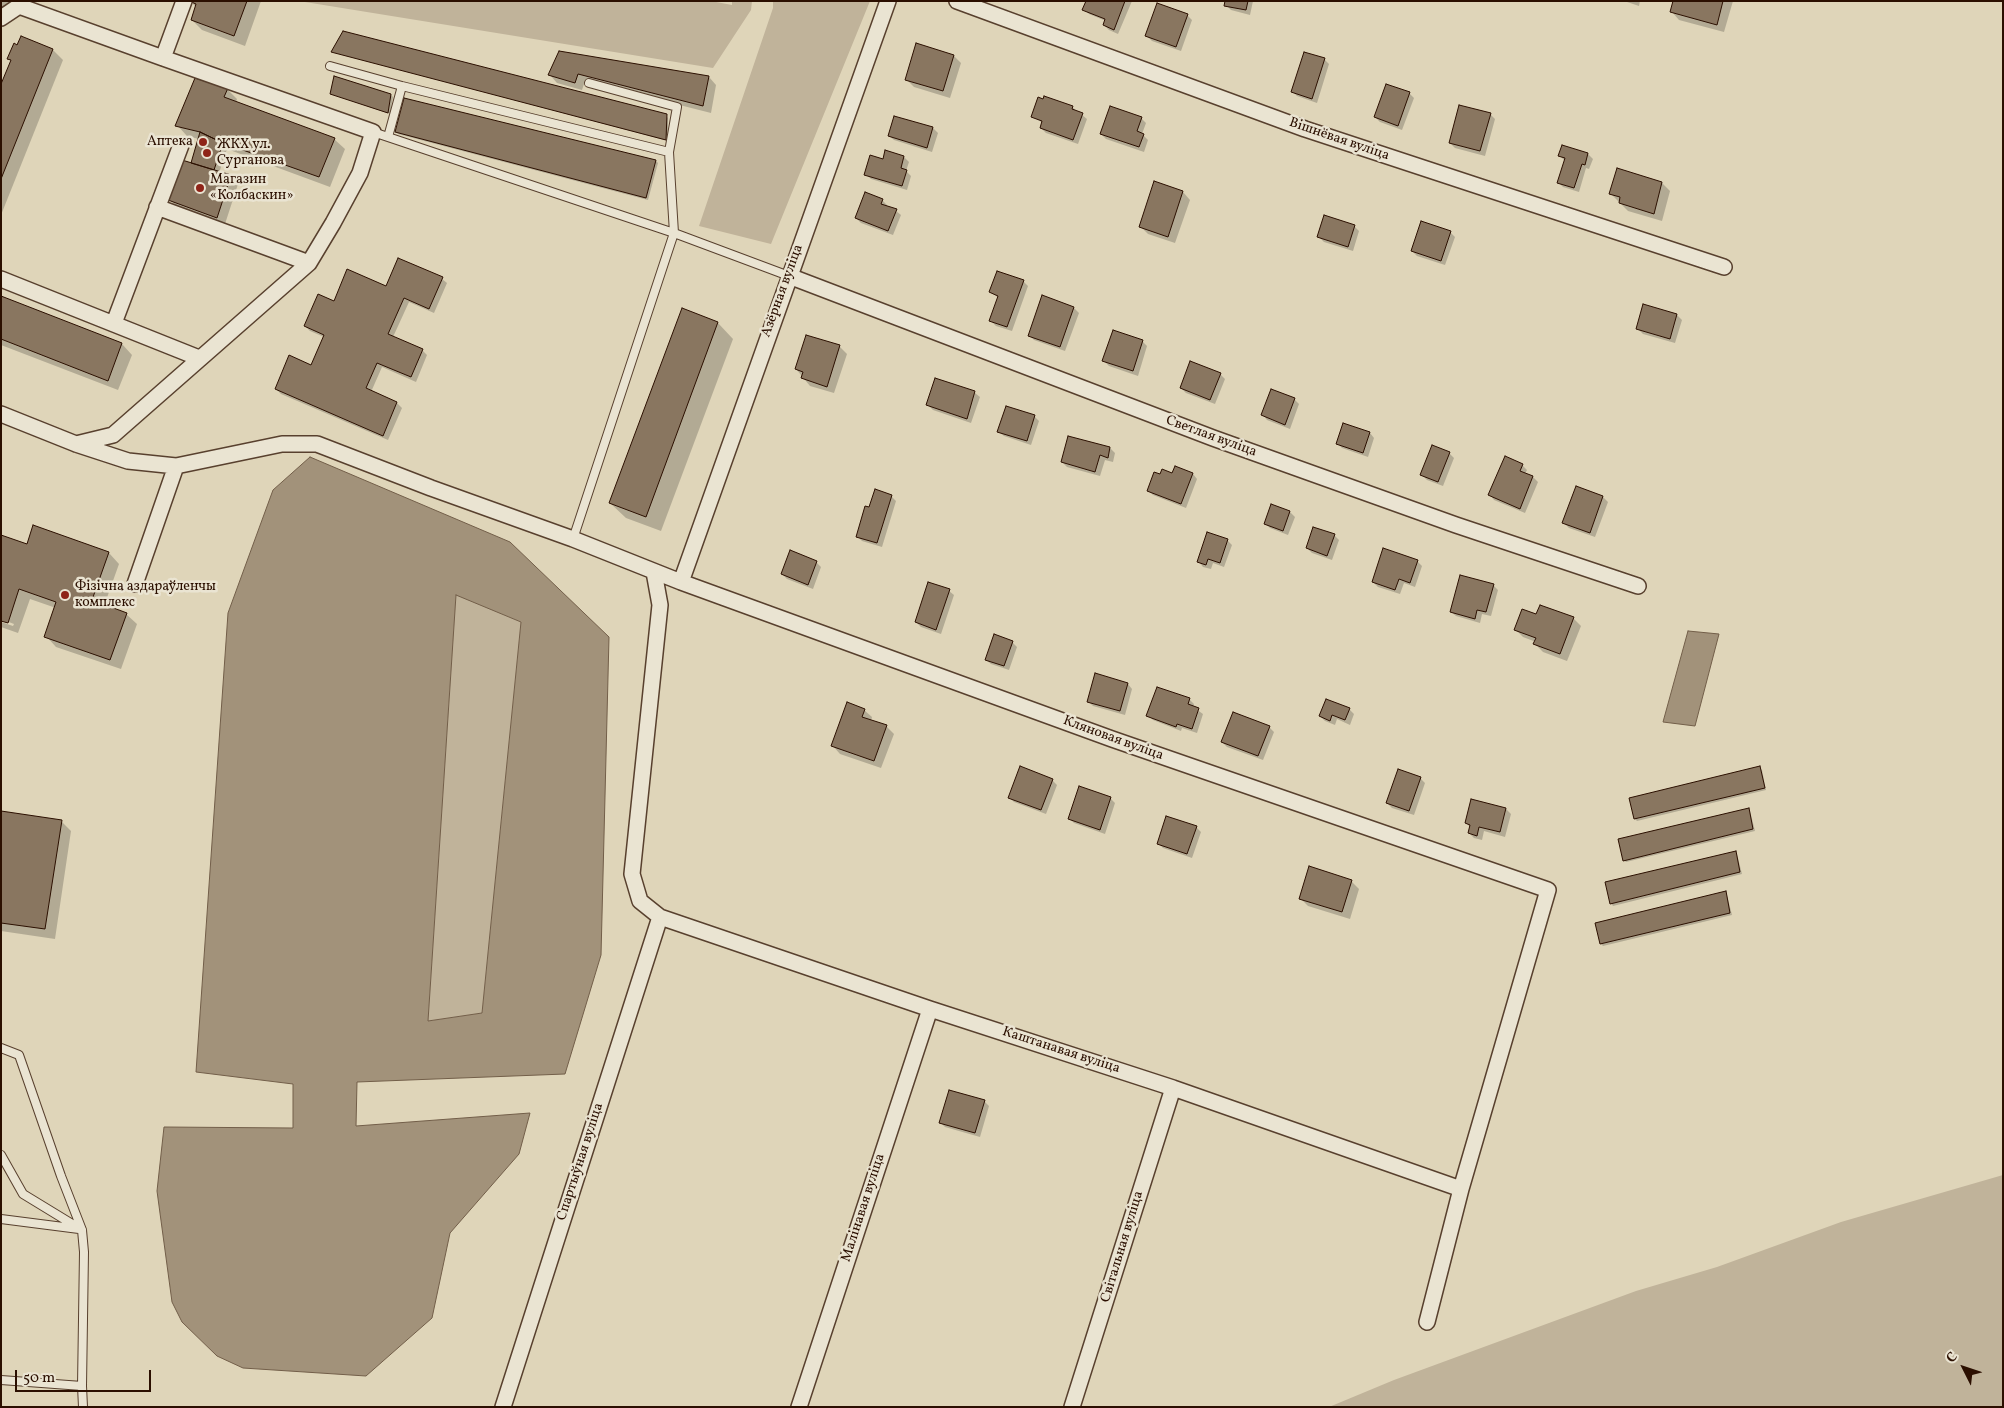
<!DOCTYPE html>
<html>
<head>
<meta charset="utf-8">
<style>
  body { margin:0 }
  #map { position:relative; width:2004px; height:1408px; overflow:hidden; background:#dfd5b9; font-family:Vollkorn,serif }
  canvas { display:block }
  .frame { position:absolute; inset:0; border:2px solid #2b0f00; pointer-events:none }
  .north { position:absolute; left:1939px; top:1343px; width:50px; height:50px; -webkit-text-stroke:4px #eae4d2; paint-order:stroke; rotate:311deg; font-size:14px; font-weight:700; line-height:20px; text-align:center; color:#2b0f00 }
  .north::after { content:''; display:block; margin:auto; width:18px; height:22px; background:#2b0f00; clip-path:polygon(50% 0,100% 100%,50% 72%,0 100%) }
  .scale { position:absolute; left:15px; top:1370px; width:136px; height:22px; box-sizing:border-box; border:2px solid #2b0f00; border-top:0; padding-left:6px; font-size:15px; line-height:18px; white-space:nowrap; color:#2b0f00; -webkit-text-stroke:4px #eae4d2; paint-order:stroke }
</style>
</head>
<body>
<div id="map">
<canvas width="2004" height="1408"></canvas>
<div class="frame"></div>
<div class="north">С</div>
<div class="scale">50 m</div>
</div>
<script>
const ctx = document.querySelector('canvas').getContext('2d');
ctx.lineJoin = 'round';
function fill(path, color) { ctx.fillStyle = color; ctx.fill(path, 'evenodd'); }
const poly = rows => new Path2D(rows.map(r => 'M' + r).join(''));
function strokePath(path, color, width, dash) { ctx.strokeStyle = color; ctx.lineWidth = width; ctx.lineCap = dash ? 'butt' : 'round'; ctx.setLineDash(dash || []); ctx.stroke(path); }
function drawText(font, color, halo, rows, align = 'center') {
  ctx.font = font + ' Vollkorn,serif'; ctx.lineWidth = 5; ctx.setLineDash([]); ctx.textBaseline = 'middle'; ctx.strokeStyle = halo; ctx.fillStyle = color; for (const [text, x, y, turn = 0] of rows) {
    ctx.save(); ctx.translate(x, y); ctx.rotate((+turn || 0) * Math.PI / 180); ctx.textAlign = isNaN(turn) ? turn : align; if (halo) ctx.strokeText(text, 0, 0); ctx.fillText(text, 0, 0); ctx.restore();
  }
}
fill(poly([
  [711,1,732,5,732,1,752,1,751,10,713,68,305,2],
  [773,1,870,1,771,244,699,226,773,8],
  [456,594,521,622,482,1013,428,1021],
  [2003,1175,2003,1407,1329,1407,1394,1380,1636,1291,1717,1267,1841,1222]
]), '#c0b39a');
const water = poly([
  [310,457,510,542,609,637,601,955,565,1074,357,1082,356,1126,530,1113,519,1154,450,1233,432,1318,366,1376,243,1368,217,1356,182,1322,172,1302,157,1191,164,1127,293,1128,293,1084,196,1072,228,613,273,490,310,457],
  [456,595,521,622,482,1013,428,1021,456,595],
  [1688,631,1719,634,1695,726,1663,722,1688,631]
]);
fill(water, '#a2927a');
strokePath(water, '#725e49', 1);
fill(poly([
  [1,1,17,1,1,19],
  [190,1,261,1,245,46,202,30,192,20,197,8],
  [1087,1,1132,1,1118,34,1109,30,1104,25,1106,21,1089,14,1084,9],
  [1227,1,1253,1,1250,15,1231,10,1226,5],
  [1624,1,1640,1,1639,6],
  [1674,1,1733,1,1724,32,1679,20,1672,12],
  [1187,15,1192,20,1181,51,1152,41,1147,36],
  [21,37,53,50,63,60,1,215,1,87,12,61,9,58],
  [333,52,666,116,668,118,668,141],
  [560,52,709,77,716,85,711,113,585,81,582,90,557,83,550,75],
  [954,56,961,63,950,98,914,87,906,79],
  [1324,59,1329,64,1317,103,1297,96,1292,91],
  [227,89,237,99,236,102,334,139,345,149,330,187,227,149,219,173,231,177,238,184,225,224,177,207,170,200,191,164,199,139,187,136,177,125],
  [1409,93,1414,98,1402,130,1380,122,1375,117],
  [331,94,391,95,393,97,390,114],
  [1072,107,1087,119,1078,144,1046,133,1041,128,1043,123,1033,117],
  [1490,114,1495,119,1485,156,1455,148,1450,143],
  [895,117,933,128,938,133,932,152,894,140,889,136],
  [1141,118,1146,123,1142,134,1148,140,1144,152,1106,139,1101,134],
  [396,132,656,161,658,163,648,200,398,134],
  [886,152,904,157,909,162,906,171,911,176,907,190,871,179,866,174,884,160],
  [1588,154,1593,159,1589,169,1586,168,1579,192,1563,187,1558,182,1565,161,1560,156],
  [1617,169,1662,183,1670,191,1662,221,1628,211,1610,193],
  [1155,182,1183,192,1190,200,1175,243,1148,234,1140,226],
  [882,200,887,205,886,207,896,211,901,215,893,235,861,223,856,218],
  [1354,226,1359,231,1353,251,1324,242,1319,237],
  [1450,232,1455,237,1445,265,1417,256,1412,251],
  [442,279,447,283,434,313,409,302,393,337,422,350,427,355,416,382,382,367,371,392,397,403,402,408,388,440,281,394,276,389,312,367,324,337,310,331,305,326,335,303,387,288],
  [1023,281,1028,286,1012,331,996,326,991,321,999,298,990,292],
  [1,298,122,344,132,355,118,390,1,345],
  [1074,308,1079,313,1065,351,1034,340,1029,335],
  [1677,315,1682,320,1675,343,1643,334,1638,329],
  [718,323,733,339,661,531,626,518,610,503],
  [1113,332,1143,342,1147,346,1138,376,1109,366,1104,361],
  [839,346,847,354,834,393,810,386,796,369],
  [1220,374,1225,379,1215,404,1186,393,1181,388],
  [936,380,975,393,980,397,971,423,933,410,928,405],
  [1272,391,1295,400,1299,404,1290,429,1267,420,1263,415],
  [1034,416,1039,421,1031,445,1004,436,999,432],
  [1370,433,1374,438,1368,457,1342,448,1337,443],
  [1069,438,1110,448,1115,453,1113,462,1105,460,1100,476,1067,467,1062,462],
  [1449,453,1454,458,1443,486,1427,480,1422,475],
  [1522,465,1527,470,1525,474,1533,477,1538,482,1525,513,1494,500,1490,495],
  [1193,474,1197,479,1186,508,1153,495,1148,490,1160,476],
  [1576,488,1603,497,1608,502,1595,537,1569,528,1564,523],
  [891,496,896,501,882,547,862,541,857,536],
  [1272,505,1290,512,1295,517,1288,535,1270,528,1265,523],
  [34,527,109,553,119,564,104,606,126,614,137,624,121,669,56,647,46,636,56,608,30,599,18,633,1,627,1,622,13,626,14,624,1,619],
  [1334,535,1339,540,1332,560,1312,553,1307,548],
  [1227,540,1232,545,1224,567,1213,563,1211,569,1203,567,1199,562],
  [1417,561,1422,566,1415,587,1404,583,1400,594,1378,587,1373,582],
  [816,562,821,567,813,589,787,579,782,574],
  [1493,585,1498,590,1491,616,1482,614,1480,623,1456,616,1451,612],
  [949,591,954,595,941,634,921,627,916,622],
  [1537,615,1573,618,1581,626,1567,661,1543,652,1535,644,1536,642,1523,637,1515,629],
  [1012,642,1017,647,1009,670,991,664,986,660],
  [1128,684,1132,689,1125,715,1093,706,1088,701],
  [1189,699,1194,704,1193,707,1203,714,1197,733,1182,728,1181,731,1153,720,1148,715],
  [1349,709,1354,714,1350,725,1337,719,1335,725,1325,721,1320,716],
  [864,710,872,717,871,721,886,726,894,734,881,768,840,754,833,746],
  [1269,727,1274,732,1263,760,1227,747,1222,742],
  [1760,768,1762,770,1766,790,1637,821,1635,819,1631,799],
  [1420,778,1425,783,1414,815,1392,808,1387,803],
  [1052,780,1057,785,1046,814,1014,802,1009,797],
  [1110,798,1115,803,1105,834,1074,823,1069,818],
  [1472,801,1506,809,1511,814,1505,837,1484,831,1482,840,1474,838,1469,833,1470,827,1466,823],
  [1748,809,1750,811,1755,831,1626,862,1624,860],
  [1,812,61,821,71,831,55,939,1,931],
  [1196,827,1201,832,1192,858,1163,848,1158,843],
  [1735,852,1737,854,1742,874,1613,906,1611,903],
  [1351,881,1359,889,1350,919,1308,906,1300,898],
  [1725,893,1727,895,1732,915,1603,946,1601,944],
  [984,1101,989,1106,980,1137,945,1127,940,1122]
]), '#0003');
const building = poly([
  [247,1,234,36,191,20,196,4,189,1,247,1],
  [1086,1,1125,1,1114,30,1103,25,1105,19,1082,10,1086,1],
  [1225,1,1248,1,1246,10,1224,6,1225,1],
  [1673,1,1723,1,1717,25,1670,12,1673,1],
  [1157,3,1188,14,1176,47,1145,36,1157,3],
  [343,31,667,114,666,140,331,52,343,31],
  [21,36,53,49,1,179,1,84,11,60,7,59,14,43,17,45,21,36],
  [916,43,954,55,943,91,905,80,916,43],
  [559,51,709,76,703,106,578,74,575,83,548,75,559,51],
  [1304,52,1325,58,1312,99,1291,92,1304,52],
  [334,76,391,94,388,113,330,94,334,76],
  [195,78,228,88,224,97,335,138,319,177,223,143,200,132,175,126,195,78],
  [1386,84,1410,92,1398,126,1374,117,1386,84],
  [1044,96,1073,106,1072,109,1083,113,1073,140,1040,128,1042,121,1031,117,1038,97,1043,99,1044,96],
  [404,98,656,160,646,198,395,132,404,98],
  [1459,105,1491,113,1480,151,1449,143,1459,105],
  [1110,106,1142,117,1137,131,1144,134,1139,147,1100,134,1110,106],
  [894,116,933,127,927,148,888,136,894,116],
  [200,132,223,143,214,170,191,163,200,132],
  [1562,145,1588,153,1585,165,1582,164,1574,188,1557,183,1565,158,1558,156,1562,145],
  [885,150,904,156,901,168,907,170,902,186,864,175,870,155,883,159,885,150],
  [182,160,231,175,217,218,168,200,182,160],
  [1617,168,1662,182,1654,214,1619,203,1620,197,1609,194,1617,168],
  [1154,181,1183,191,1168,237,1139,227,1154,181],
  [865,192,883,199,881,204,897,209,888,231,855,218,865,192],
  [1324,215,1355,225,1348,247,1317,237,1324,215],
  [1421,221,1451,231,1441,261,1411,251,1421,221],
  [398,258,443,277,429,309,404,298,388,334,423,349,411,377,377,363,366,388,397,402,383,436,275,389,289,355,311,365,324,335,304,326,318,294,334,301,347,269,386,286,398,258],
  [997,271,1024,280,1007,327,989,321,998,296,989,292,997,271],
  [1042,295,1074,307,1060,347,1028,336,1042,295],
  [1,296,122,343,108,381,1,339,1,296],
  [1643,304,1677,314,1670,339,1636,329,1643,304],
  [682,308,718,322,646,517,609,503,682,308],
  [1113,330,1143,340,1133,371,1102,361,1113,330],
  [806,335,840,345,827,387,801,378,803,372,795,369,806,335],
  [1190,361,1221,373,1210,400,1180,388,1190,361],
  [935,378,975,391,967,419,926,405,935,378],
  [1271,389,1295,398,1285,425,1261,415,1271,389],
  [1006,406,1035,415,1027,441,997,432,1006,406],
  [1343,423,1370,432,1363,453,1336,444,1343,423],
  [1068,436,1110,447,1108,458,1100,455,1095,472,1061,462,1068,436],
  [1432,445,1450,452,1438,482,1420,475,1432,445],
  [1505,456,1523,464,1520,471,1533,476,1520,509,1488,495,1505,456],
  [1175,466,1193,473,1181,504,1147,491,1154,472,1160,474,1162,469,1172,473,1175,466],
  [1576,486,1603,496,1590,533,1562,523,1576,486],
  [875,489,892,495,877,543,856,537,865,506,869,507,875,489],
  [1271,504,1290,511,1283,531,1264,524,1271,504],
  [33,525,109,552,92,600,127,613,110,660,44,637,56,602,19,589,8,623,1,621,1,535,27,544,33,525],
  [1313,527,1335,534,1327,556,1306,548,1313,527],
  [1207,532,1228,539,1220,563,1208,559,1206,565,1197,562,1207,532],
  [1383,548,1418,560,1410,583,1399,579,1395,590,1372,582,1383,548],
  [790,550,817,561,808,585,781,574,790,550],
  [1460,575,1494,584,1486,612,1477,610,1475,619,1450,612,1460,575],
  [928,582,950,589,936,630,915,622,928,582],
  [1540,605,1574,617,1560,654,1533,644,1536,638,1514,630,1522,609,1536,614,1540,605],
  [994,634,1013,641,1004,666,985,660,994,634],
  [1095,673,1128,683,1120,711,1087,702,1095,673],
  [1157,687,1190,698,1188,704,1199,708,1192,729,1177,724,1176,727,1146,716,1157,687],
  [1326,699,1350,708,1345,720,1332,715,1330,721,1319,716,1326,699],
  [847,702,865,709,862,717,887,725,874,761,831,746,847,702],
  [1233,712,1270,726,1258,756,1221,742,1233,712],
  [1020,766,1053,779,1041,810,1008,798,1020,766],
  [1760,766,1765,788,1634,819,1629,798,1760,766],
  [1398,769,1421,777,1409,811,1386,803,1398,769],
  [1079,786,1111,797,1100,830,1068,819,1079,786],
  [1471,799,1506,808,1500,832,1479,827,1477,836,1468,833,1470,825,1465,823,1471,799],
  [1749,808,1753,829,1623,861,1618,839,1749,808],
  [1,811,62,820,45,929,1,923,1,811],
  [1166,816,1197,826,1187,854,1157,844,1166,816],
  [1736,851,1740,872,1610,904,1605,882,1736,851],
  [1309,866,1352,880,1342,912,1299,899,1309,866],
  [1726,891,1730,913,1600,944,1595,923,1726,891],
  [949,1090,985,1100,975,1133,939,1123,949,1090]
]);
fill(building, '#897660');
strokePath(building, '#2b0f00', 1);
const lane = poly([
  [330,66,402,86,669,152],
  [373,132,674,233,789,276],
  [388,137,402,86],
  [573,539,674,233,669,152,677,107,589,83],
  [1,1048,19,1055,61,1176,82,1230,84,1252,82,1386],
  [1,1155,23,1194,82,1230],
  [1,1219,79,1229],
  [1,1380,82,1386,83,1407]
]);
const street = poly([
  [957,1,1305,129,1724,267],
  [1,18,19,6,163,58,184,1],
  [157,207,309,263],
  [789,276,1213,438,1456,525,1638,586],
  [1,279,199,358],
  [114,323,181,145],
  [1,414,76,444,128,461,176,466,282,444,317,444,431,488,573,539,681,582,1112,739,1548,890,1461,1189,1427,1322],
  [76,444,113,435,309,263,333,223,360,173,373,132,163,58],
  [654,572,660,605,632,874,640,901,660,917,930,1009,1173,1088,1461,1189],
  [681,582,888,1],
  [135,584,176,466],
  [503,1407,660,917],
  [799,1407,930,1009],
  [1072,1407,1173,1088]
]);
strokePath(lane, '#58402e', 10);
strokePath(street, '#58402e', 18);
strokePath(lane, '#eae4d2', 8);
strokePath(street, '#eae4d2', 15);
for (const [x, y, r, color] of [
  [203,142,5,"#8f2418"],
  [207,153,5,"#8f2418"],
  [200,188,5,"#8f2418"],
  [65,595,5,"#8f2418"]
]) { const dot = new Path2D(); dot.arc(x, y, r, 0, 2 * Math.PI); ctx.fillStyle = color; ctx.fill(dot); strokePath(dot, '#eae4d2', 2); }
drawText('14px', '#2b0f00', '#eae4d2', [
  ["Вішнёвая вуліца",1339,140,19],
  ["Азёрная вуліца",783,291,-70],
  ["Светлая вуліца",1211,437,20],
  ["Кляновая вуліца",1113,739,20],
  ["Каштанавая вуліца",1061,1051,18],
  ["Спартыўная вуліца",581,1162,-72],
  ["Малінавая вуліца",864,1208,-72],
  ["Світальная вуліца",1123,1247,-73]
]);
drawText('14px', '#2b0f00', '#eae4d2', [
  ["Аптека",193,142,"right"],
  ["ЖКХ ул.",217,145],
  ["Сурганова",217,161],
  ["Магазин",210,180],
  ["«Колбаскин»",210,196],
  ["Фізічна аздараўленчы",75,587],
  ["комплекс",75,603]
], 'left');
</script>
</body>
</html>
